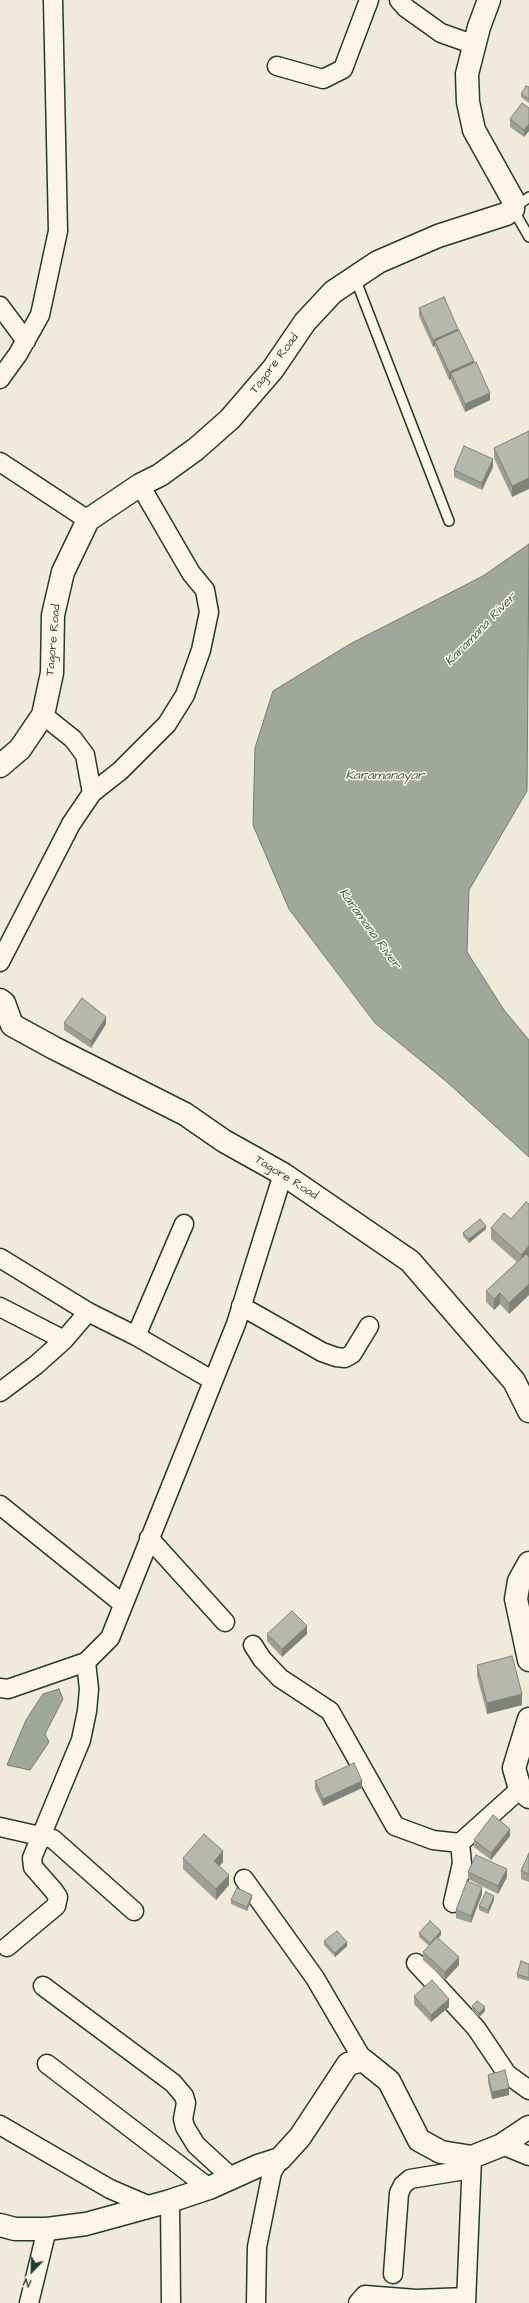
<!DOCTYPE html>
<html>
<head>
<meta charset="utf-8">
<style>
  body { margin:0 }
  #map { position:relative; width:529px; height:2303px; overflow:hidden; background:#efeada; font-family:"Architects Daughter",sans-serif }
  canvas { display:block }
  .north { position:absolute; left:12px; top:2251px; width:40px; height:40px; -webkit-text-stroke:3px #fcf5e5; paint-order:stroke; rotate:203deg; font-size:11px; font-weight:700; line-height:16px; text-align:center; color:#1f3d34 }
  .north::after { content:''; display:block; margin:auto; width:14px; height:18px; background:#1f3d34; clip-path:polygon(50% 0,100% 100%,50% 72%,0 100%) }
</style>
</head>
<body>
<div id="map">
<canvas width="529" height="2303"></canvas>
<div class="north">N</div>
</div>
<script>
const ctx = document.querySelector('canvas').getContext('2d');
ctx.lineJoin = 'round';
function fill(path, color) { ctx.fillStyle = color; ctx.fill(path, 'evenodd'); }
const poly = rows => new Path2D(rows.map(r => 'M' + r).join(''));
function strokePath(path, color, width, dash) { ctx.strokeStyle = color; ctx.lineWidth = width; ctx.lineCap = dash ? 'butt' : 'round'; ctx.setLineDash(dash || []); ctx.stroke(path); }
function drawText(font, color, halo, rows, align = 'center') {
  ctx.font = font + ' "Architects Daughter",sans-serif'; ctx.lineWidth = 3; ctx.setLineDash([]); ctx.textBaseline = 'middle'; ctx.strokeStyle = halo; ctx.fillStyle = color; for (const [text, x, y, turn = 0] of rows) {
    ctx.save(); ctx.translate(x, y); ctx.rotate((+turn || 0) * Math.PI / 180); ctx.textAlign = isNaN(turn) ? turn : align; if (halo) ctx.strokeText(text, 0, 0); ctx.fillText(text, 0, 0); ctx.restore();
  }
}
const water = poly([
  [529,544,527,791,469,890,467,952,504,1010,529,1040,529,1157,447,1082,375,1023,289,909,253,825,255,748,273,691,350,644,483,576,529,544],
  [59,1689,63,1699,45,1734,49,1742,30,1770,7,1765,26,1720,43,1694,59,1689]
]);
fill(water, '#9fa89a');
strokePath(water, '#6c7d71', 1);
const service = poly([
  [529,197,513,209,529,237],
  [355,278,449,521]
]);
const minor = poly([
  [399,0,406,8,441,33,475,45],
  [277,66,323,79,343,69,369,0],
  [0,306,26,341],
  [0,379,18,354,40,315,58,231,53,0],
  [0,462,88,520],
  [43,715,73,739,85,755,92,793],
  [0,962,71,824,92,793,120,771,167,724,185,695,201,650,209,612,205,590,191,573,140,485],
  [0,1258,88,1312,136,1336,212,1380],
  [241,1306,322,1352,336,1357,345,1358,352,1354,369,1326],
  [0,1307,64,1340],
  [136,1336,184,1224],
  [0,1392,36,1365,64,1340,88,1312],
  [0,1505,123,1604],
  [149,1538,225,1622],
  [253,1645,262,1659,280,1678,330,1711,395,1826,433,1840,460,1843,520,1789],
  [0,1688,8,1689,86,1662,110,1638,236,1324,283,1174],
  [0,1827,53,1839,134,1911],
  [244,1879,315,1978,363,2060],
  [453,1903,462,1863,460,1843],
  [7,1947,56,1906,58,1897,54,1891,33,1867,32,1858,81,1740,87,1711,89,1689,86,1662],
  [416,1963,476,2028,507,2074,529,2090],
  [43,1986,173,2083,184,2096,186,2103,183,2119,185,2127,196,2145,232,2178],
  [47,2064,209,2188],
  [0,2125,110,2189,152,2207],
  [502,2145,529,2156],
  [170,2201,171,2303],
  [393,2274,399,2193,403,2185,410,2179,471,2169],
  [29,2303,47,2229],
  [256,2303,257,2247,272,2172,280,2159],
  [358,2303,365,2295,416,2299,466,2297],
  [466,2303,472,2158]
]);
const tertiary = poly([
  [0,766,20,749,43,715,52,673,53,615,63,572,88,520,140,485,160,475,196,449,230,419,273,369,305,322,333,292,378,262,438,236,506,214,513,209,513,200,474,130,468,102,467,74,479,27,489,0],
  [0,1000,4,1003,12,1025,54,1048,185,1114,224,1141,283,1174,410,1261,514,1381,529,1411],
  [529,1563,519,1581,516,1599,529,1660],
  [529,1719,514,1768,520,1789,529,1797],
  [0,2225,15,2229,47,2229,86,2224,170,2201,209,2188,258,2166,280,2159,300,2137,348,2064,363,2060,389,2081,419,2140,441,2152,472,2157,502,2145,529,2127]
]);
strokePath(service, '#1f3d34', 12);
strokePath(minor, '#1f3d34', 21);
strokePath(tertiary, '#1f3d34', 25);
strokePath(service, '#fcf5e5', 9);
strokePath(minor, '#fcf5e5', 18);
strokePath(tertiary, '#fcf5e5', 22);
fill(poly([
  [529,87,529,103,521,97,521,94],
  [529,108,529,131,524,137,510,127,510,119],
  [419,308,458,331,474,363,490,400,465,412,451,381,451,379,449,380,435,348,435,346,433,347,419,316],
  [529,431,512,497,494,458,494,448],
  [493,467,482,490,454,477,454,470],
  [64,1023,106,1024,91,1048,64,1030],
  [529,1204,529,1295,509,1314,500,1304,494,1310,486,1302,486,1291,517,1262,491,1239,491,1228,511,1219],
  [486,1229,469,1243,463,1236,463,1233],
  [267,1634,307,1634,282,1657,267,1641],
  [477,1665,522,1705,487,1714,477,1676],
  [315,1781,362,1788,323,1806,315,1789],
  [510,1836,491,1860,474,1847,474,1840],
  [529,1853,529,1882,521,1879,521,1871],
  [183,1858,223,1862,219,1866,229,1885,216,1900,183,1869],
  [468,1872,507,1877,498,1894,468,1879],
  [482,1894,471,1923,456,1918,456,1910],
  [252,1898,247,1911,231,1904,231,1900],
  [494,1900,488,1914,479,1910,479,1906],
  [419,1933,441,1935,438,1938,459,1965,445,1980,423,1960,423,1952,429,1946,419,1937],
  [324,1941,347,1946,335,1957,324,1945],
  [529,1964,529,1981,517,1978,517,1974],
  [414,1996,449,2007,431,2022,414,2004],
  [472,2006,485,2011,479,2017,472,2010],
  [488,2075,509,2095,492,2099,488,2082]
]), '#9c9f95');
fill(poly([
  [529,124,529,131,524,137,524,130],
  [458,329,458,336,435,341,435,346,433,347,433,340],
  [474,361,474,369,451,373,451,379,449,380,449,372],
  [490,393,490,400,465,412,465,404],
  [493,459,493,467,482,490,482,483],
  [529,478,529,489,512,497,512,486],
  [106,1017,106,1024,91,1048,91,1041],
  [486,1226,486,1229,469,1243,469,1239],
  [529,1246,529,1257,521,1266,521,1255],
  [529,1284,529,1295,509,1314,509,1303],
  [500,1293,500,1304,494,1310,494,1299],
  [307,1626,307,1634,282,1657,282,1649],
  [522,1694,522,1705,487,1714,487,1703],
  [362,1781,362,1788,323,1806,323,1799],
  [510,1829,510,1836,491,1860,491,1853],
  [223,1851,223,1862,214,1872,214,1861],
  [507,1869,507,1877,498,1894,498,1886],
  [229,1875,229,1885,216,1900,216,1889],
  [482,1887,482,1894,471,1923,471,1916],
  [252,1895,252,1898,247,1911,247,1907],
  [494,1896,494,1900,488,1914,488,1910],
  [441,1931,441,1935,430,1947,430,1943],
  [347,1942,347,1946,335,1957,335,1953],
  [459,1957,459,1965,445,1980,445,1972],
  [449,1999,449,2007,431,2022,431,2015],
  [485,2007,485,2011,479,2017,479,2013],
  [509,2088,509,2095,492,2099,492,2092]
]), '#7f8279');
const building = poly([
  [526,86,529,87,529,99,521,94,526,86],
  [522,103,529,108,529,124,524,130,510,119,522,103],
  [444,297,458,329,433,340,419,308,444,297],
  [459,330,474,361,449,372,435,341,459,330],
  [476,362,490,393,465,404,451,373,476,362],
  [529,431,529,478,512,486,494,448,529,431],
  [464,446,493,459,482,483,454,470,464,446],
  [82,998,106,1017,91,1041,64,1023,82,998],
  [526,1202,529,1204,529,1246,521,1255,491,1228,504,1213,511,1219,526,1202],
  [480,1219,486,1226,469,1239,463,1233,480,1219],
  [526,1254,529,1257,529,1284,509,1303,500,1293,494,1299,486,1291,526,1254],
  [292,1611,307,1626,282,1649,267,1634,292,1611],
  [512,1656,522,1694,487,1703,477,1665,512,1656],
  [354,1763,362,1781,323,1799,315,1781,354,1763],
  [493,1815,510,1829,491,1853,474,1840,493,1815],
  [204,1834,223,1851,214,1861,229,1875,216,1889,183,1858,204,1834],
  [529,1853,529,1874,521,1871,529,1853],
  [476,1855,507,1869,498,1886,468,1872,476,1855],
  [467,1881,482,1887,471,1916,456,1910,467,1881],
  [237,1888,252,1895,247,1907,231,1900,237,1888],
  [486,1892,494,1896,488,1910,479,1906,486,1892],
  [430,1921,441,1931,430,1943,419,1933,430,1921],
  [337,1931,347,1942,335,1953,324,1941,337,1931],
  [437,1937,459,1957,445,1972,423,1952,437,1937],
  [521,1961,529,1964,529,1978,517,1974,521,1961],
  [432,1980,449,1999,431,2015,414,1996,432,1980],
  [477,2001,485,2007,479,2013,472,2006,477,2001],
  [505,2070,509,2088,492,2092,488,2075,505,2070]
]);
fill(building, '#b5b9ad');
strokePath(building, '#7f8279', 1);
drawText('12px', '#1f3d34', '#fcf5e5', [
  ["Tagore Road",275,364,-53],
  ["Tagore Road",54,640,-85],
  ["Tagore Road",286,1178,32]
]);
drawText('italic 13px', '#455d53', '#fcf5e5', [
  ["Karamana River",481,630,-46],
  ["Karamanayar",385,776],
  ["Karamana River",369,929,54]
]);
</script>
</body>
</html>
